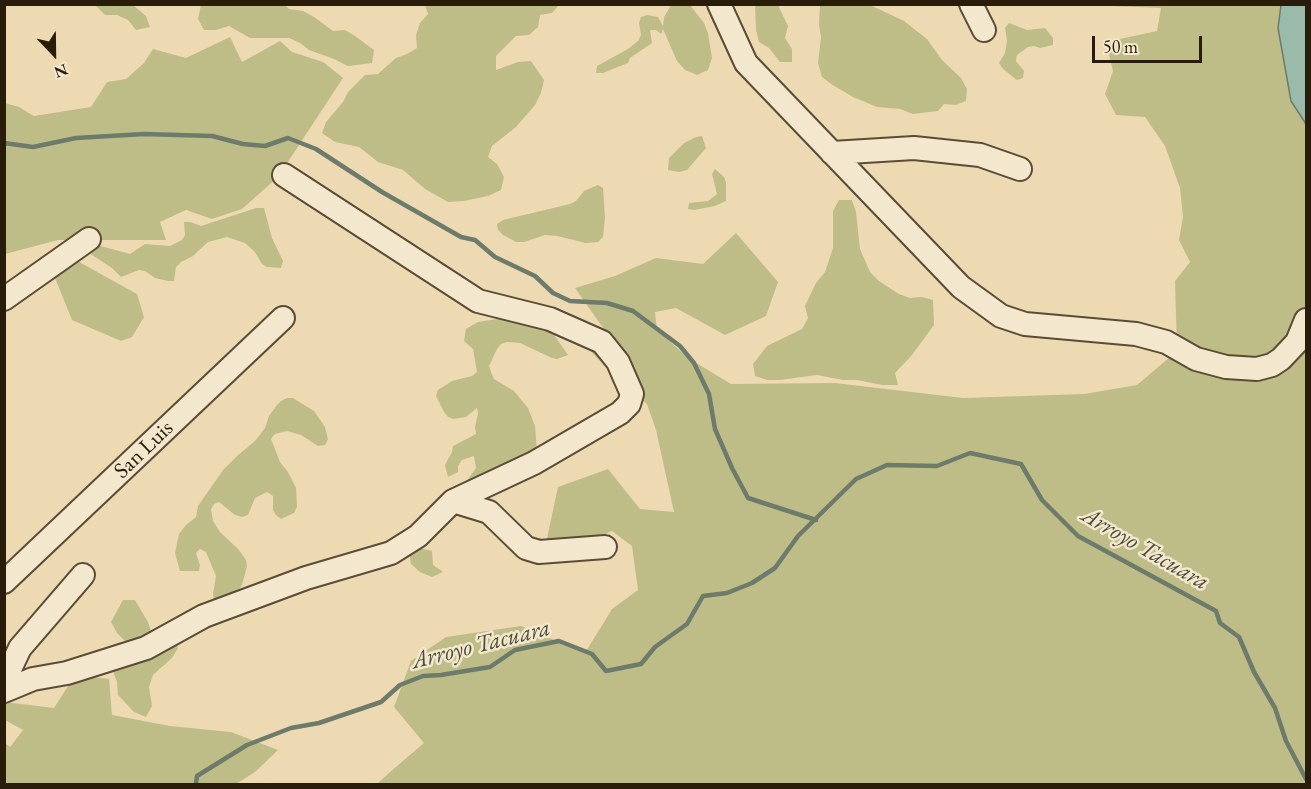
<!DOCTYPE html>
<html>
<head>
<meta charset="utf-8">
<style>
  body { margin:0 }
  #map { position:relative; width:1311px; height:789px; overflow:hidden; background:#eddab2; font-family:"EB Garamond",serif }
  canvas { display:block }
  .frame { position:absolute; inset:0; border:6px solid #291c0b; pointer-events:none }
  .north { position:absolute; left:24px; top:24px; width:60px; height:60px; -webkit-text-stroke:4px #f3e7cd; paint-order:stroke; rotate:158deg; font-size:16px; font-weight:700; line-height:24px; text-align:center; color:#291c0b }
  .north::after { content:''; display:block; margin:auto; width:21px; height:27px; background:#291c0b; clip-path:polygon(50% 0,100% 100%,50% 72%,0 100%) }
  .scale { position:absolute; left:1092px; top:36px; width:110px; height:27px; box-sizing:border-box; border:3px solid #291c0b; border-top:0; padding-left:8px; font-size:18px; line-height:21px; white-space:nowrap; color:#291c0b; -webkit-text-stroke:4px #f3e7cd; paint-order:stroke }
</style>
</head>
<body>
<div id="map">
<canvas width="1311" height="789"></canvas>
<div class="frame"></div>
<div class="north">N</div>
<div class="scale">50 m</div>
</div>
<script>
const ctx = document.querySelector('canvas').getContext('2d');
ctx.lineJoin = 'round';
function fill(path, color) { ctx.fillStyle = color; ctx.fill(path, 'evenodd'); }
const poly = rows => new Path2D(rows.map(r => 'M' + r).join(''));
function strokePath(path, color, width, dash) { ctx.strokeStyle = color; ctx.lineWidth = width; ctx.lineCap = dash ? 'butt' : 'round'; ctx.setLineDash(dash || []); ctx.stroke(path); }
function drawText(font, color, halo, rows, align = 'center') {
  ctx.font = font + ' "EB Garamond",serif'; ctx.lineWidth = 5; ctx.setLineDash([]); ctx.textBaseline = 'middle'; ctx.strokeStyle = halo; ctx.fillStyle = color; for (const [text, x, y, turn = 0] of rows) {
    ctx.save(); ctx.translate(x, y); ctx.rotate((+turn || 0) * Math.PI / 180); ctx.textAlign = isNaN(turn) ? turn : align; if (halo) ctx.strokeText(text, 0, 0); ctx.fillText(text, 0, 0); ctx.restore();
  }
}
fill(poly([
  [755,4,778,5,788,26,785,38,792,49,792,62,780,62,769,48,759,42,756,30],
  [95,5,133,5,146,16,150,27,136,30,128,20,117,15,105,15],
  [201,5,285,5,289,9,303,11,314,17,333,31,345,30,355,36,374,50,372,63,348,66,334,59,309,50,300,43,289,38,250,38,229,26,216,30,204,30,198,19],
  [425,5,559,5,552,13,540,15,538,27,529,35,516,36,496,56,496,70,518,62,531,61,544,80,541,93,535,105,516,127,492,146,488,157,497,164,504,177,501,190,488,196,464,201,448,202,425,189,403,170,378,162,359,147,335,142,322,133,326,122,343,102,348,92,365,75,378,74,396,58,407,54,417,48,416,35,420,23,428,14],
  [671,5,690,5,704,23,708,33,712,58,708,70,697,75,685,70,677,61,663,29,661,34,656,30,650,30,652,43,630,58,628,63,603,73,596,73,597,66,628,49,638,41,641,35,639,23,641,17,647,15,658,17,663,26,664,17],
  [820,5,870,5,904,21,927,39,942,60,961,78,967,89,966,101,956,105,944,104,938,111,913,114,900,109,877,107,853,97,831,84,822,77,818,63,821,37,819,25],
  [1088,5,1281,5,1278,28,1291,101,1306,124,1306,784,377,784,390,772,424,743,394,707,411,661,446,637,521,626,585,653,612,609,638,590,632,546,612,531,567,551,546,543,558,487,608,469,640,509,674,512,656,430,647,404,622,383,592,353,606,332,575,288,615,276,656,258,703,264,736,233,778,282,766,316,725,335,676,308,655,312,657,330,688,358,731,384,835,383,963,398,1084,394,1137,385,1177,351,1175,281,1190,262,1179,240,1183,217,1180,188,1165,146,1145,117,1116,115,1105,94,1113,71,1106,42,1157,31,1161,8],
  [1009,23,1027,30,1045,28,1053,38,1053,45,1040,48,1034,46,1028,47,1017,55,1016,61,1024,71,1023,78,1017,80,1003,69,999,63,1005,53,1007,41,1005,28],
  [230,37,242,62,280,41,292,52,323,62,343,78,278,177,242,209,212,219,186,210,160,222,166,240,58,240,5,254,5,103,19,107,34,116,91,107,107,82,126,79,144,63,153,49,186,58],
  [702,136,706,148,687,170,679,172,668,170,669,158,684,143,696,137],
  [715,169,724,177,726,182,726,201,715,206,694,210,688,209,689,203,708,201,717,194,712,174],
  [598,185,603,188,605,218,603,237,598,242,586,243,557,236,545,235,524,242,516,242,503,235,498,230,497,224,503,220,570,204,576,201,584,191],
  [839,200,852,200,856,212,860,249,870,272,879,281,899,294,910,298,922,297,933,300,934,325,912,355,895,373,898,385,882,385,857,380,843,380,817,375,780,380,767,380,755,376,753,364,767,346,802,329,808,318,805,306,816,283,825,272,833,248,833,211],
  [256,208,264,208,272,238,283,261,281,268,267,267,262,264,255,252,245,243,227,237,208,242,193,256,181,262,176,267,174,281,168,281,155,278,145,271,139,270,121,277,112,268,86,251,93,244,130,254,145,244,170,246,182,240,185,235,184,222,190,222,201,226],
  [64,247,81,263,137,294,144,317,132,337,121,341,72,320,53,273],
  [503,318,529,323,554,335,568,355,557,359,552,358,520,343,507,342,501,344,497,349,489,366,491,372,494,379,514,391,528,408,535,426,537,451,494,469,490,480,465,483,476,468,474,456,462,460,458,466,458,472,448,477,445,465,452,452,453,446,476,434,475,427,478,413,477,408,466,417,453,419,448,417,444,412,436,396,438,390,452,381,472,376,477,372,473,349,464,341,466,329,478,322],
  [287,398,293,398,314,411,325,427,328,439,325,445,318,446,301,435,287,431,275,434,271,439,280,462,288,472,296,488,297,507,294,513,281,519,276,515,273,510,273,496,267,492,255,498,248,515,242,517,235,515,219,502,214,504,211,509,213,521,220,532,239,550,246,560,247,566,242,585,239,590,233,594,214,601,213,594,216,576,206,552,200,549,196,553,200,565,199,571,180,571,175,553,179,534,186,525,196,517,198,506,223,470,237,456,255,441,265,428,269,416,277,405,281,401],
  [420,548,432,551,433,565,443,572,432,577,420,572,411,564,409,552],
  [123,600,135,600,148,622,152,634,175,636,178,648,172,658,153,675,149,687,152,706,146,717,134,712,118,695,117,682,113,671,115,659,127,654,126,642,117,633,111,622],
  [75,675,109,679,112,715,170,726,231,732,278,750,255,772,236,784,5,784,4,742,10,747,23,730,5,720,5,702,54,708]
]), '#bfbd87');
const water = poly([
  [1281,5,1306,5,1306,124,1291,101,1278,28,1281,5]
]);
fill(water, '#9abba9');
strokePath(water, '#6d7b6a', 1.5);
strokePath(poly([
  [4,143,33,147,76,138,144,134,212,136,243,144,265,146,288,138,316,149,382,192,461,237,475,240,495,257,535,276,553,293,570,301,607,303,633,311,680,346,694,363,709,394,715,429,732,468,748,498,816,520],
  [196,784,197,776,247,745,291,728,319,723,381,702,400,685,423,676,441,675,490,667,515,650,559,641,592,654,606,671,641,664,655,647,687,624,703,596,727,593,752,583,775,568,798,536,856,479,887,465,937,466,970,453,1021,464,1042,500,1078,536,1216,611,1220,623,1239,637,1254,672,1275,708,1286,741,1306,779]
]), '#6d7b6a', 4.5);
const minor = poly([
  [719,4,746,63,961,287,1001,316,1025,324,1136,334,1166,342,1196,359,1226,367,1257,369,1272,365,1281,359,1297,342,1306,320],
  [971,4,984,30],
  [832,153,914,148,980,155,1020,169],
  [4,299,89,239],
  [453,501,489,512,526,548,539,552,605,547],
  [4,582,283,318],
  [4,682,20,648,83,575],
  [4,691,33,679,67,673,146,648,204,616,306,578,391,553,418,536,453,501,534,463,620,413,629,404,632,394,618,362,602,342,550,319,478,301,284,175]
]);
strokePath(minor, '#5a4c35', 26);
strokePath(minor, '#f3e7cd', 22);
drawText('22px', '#291c0b', '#f3e7cd', [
  ["San Luis",144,450,-44]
]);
drawText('italic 24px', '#4b4c3a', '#f3e7cd', [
  ["Arroyo Tacuara",1145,549,30],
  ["Arroyo Tacuara",481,645,-14]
]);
</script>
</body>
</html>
